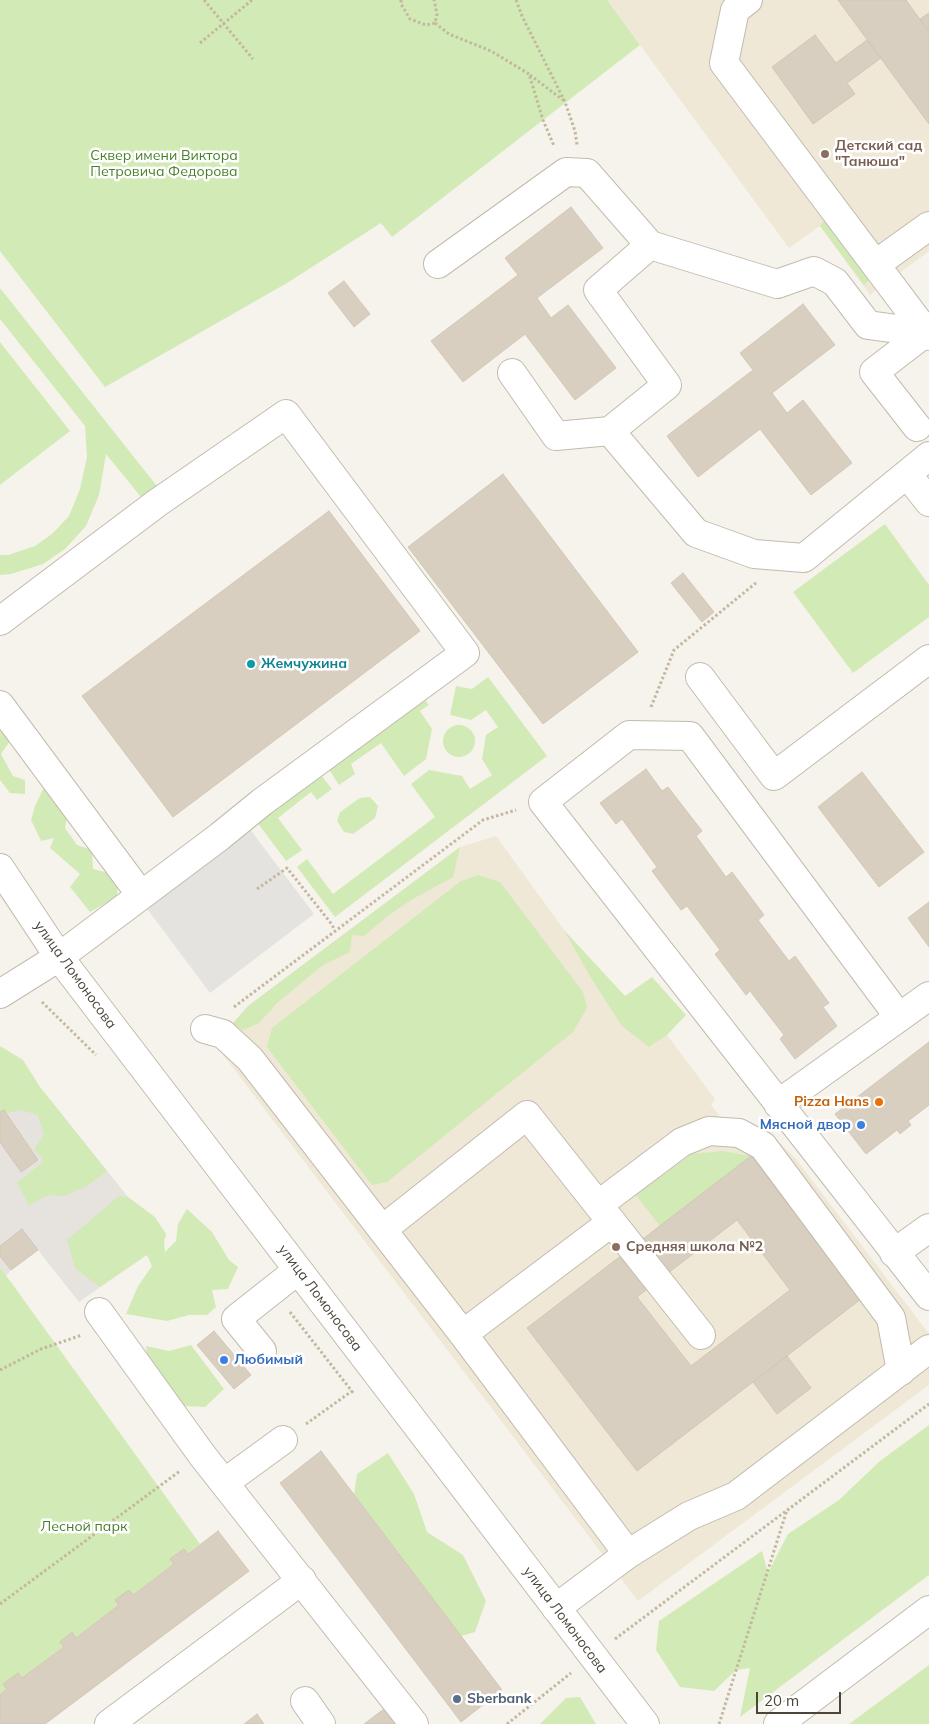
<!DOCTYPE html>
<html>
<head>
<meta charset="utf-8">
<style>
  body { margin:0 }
  #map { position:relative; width:929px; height:1724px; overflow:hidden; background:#f6f3ec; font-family:Mulish,sans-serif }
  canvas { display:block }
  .scale { position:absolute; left:756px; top:1692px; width:85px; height:22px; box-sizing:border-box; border:2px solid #4b4439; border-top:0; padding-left:6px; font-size:15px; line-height:18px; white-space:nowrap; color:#4b4439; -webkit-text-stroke:4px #fff; paint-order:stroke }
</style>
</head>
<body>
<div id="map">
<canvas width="929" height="1724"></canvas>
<div class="scale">20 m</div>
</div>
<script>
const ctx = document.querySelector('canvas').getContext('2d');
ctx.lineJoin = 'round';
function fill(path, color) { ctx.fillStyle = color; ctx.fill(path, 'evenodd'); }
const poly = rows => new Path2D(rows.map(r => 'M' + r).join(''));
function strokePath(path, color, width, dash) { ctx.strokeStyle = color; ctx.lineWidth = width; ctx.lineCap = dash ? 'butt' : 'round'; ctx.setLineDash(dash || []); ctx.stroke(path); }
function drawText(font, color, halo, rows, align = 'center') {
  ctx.font = font + ' Mulish,sans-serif'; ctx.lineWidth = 5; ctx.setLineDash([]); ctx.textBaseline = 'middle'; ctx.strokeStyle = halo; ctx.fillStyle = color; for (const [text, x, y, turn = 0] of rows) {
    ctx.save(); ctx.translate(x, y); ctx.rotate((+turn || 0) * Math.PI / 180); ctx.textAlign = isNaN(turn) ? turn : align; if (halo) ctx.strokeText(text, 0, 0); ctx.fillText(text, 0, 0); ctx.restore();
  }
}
fill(poly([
  [40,1087,164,1242,79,1302,38,1250,11,1270,6,1276,0,1267,0,1112]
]), '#e6e2dd');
fill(poly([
  [607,0,929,0,929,251,870,295,820,226,789,248],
  [496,836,649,1047,667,1035,715,1099,711,1105,722,1119,764,1127,796,1159,929,1334,929,1385,638,1601,215,1044,248,1006,460,847]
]), '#efe8d6');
fill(poly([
  [0,0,607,0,640,45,392,237,381,223,287,283,105,387,0,251],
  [827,217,870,279,864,285,820,226],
  [0,288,160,490,145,502,106,454,99,495,86,526,65,549,43,564,11,574,0,575,0,555,8,555,35,546,52,534,69,516,80,489,87,457,85,426,0,319],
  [0,342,70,431,0,485],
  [885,524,929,585,929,617,853,673,793,592],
  [488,677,547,756,335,917,297,867,307,859,333,894,435,817,411,784,429,770,462,776,470,789,492,775,482,759,486,735,498,727,486,710,471,720,450,715,456,686,472,689],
  [425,700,429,705,420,711,432,729,426,759,404,776,381,743,351,764,355,774,339,785,328,768],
  '443 741a16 16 0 1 1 32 0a16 16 0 1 1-32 0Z',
  [0,731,7,734,10,741,1,754,13,776,25,780,25,794,10,793,0,780],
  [320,774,332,789,317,800,311,792,278,818,302,850,286,861,257,822],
  [44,787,67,818,65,828,77,845,92,850,93,869,109,873,118,883,117,897,90,912,70,887,80,874,50,848,54,838,41,841,31,820,35,806],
  [370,797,378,806,375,818,353,834,344,832,337,821,340,812,360,798],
  [460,847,453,877,411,900,389,915,364,936,352,935,350,952,323,965,277,1003,259,1023,243,1030,232,1024,248,1006],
  [478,875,500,882,583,992,587,1008,573,1032,387,1182,372,1185,267,1047,272,1028,461,881],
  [564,930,625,996,652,977,686,1015,667,1035,649,1047,622,1026,591,978],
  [0,1046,23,1060,40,1087,107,1171,87,1186,64,1196,49,1195,29,1205,17,1183,44,1161,34,1149,44,1135,38,1115,20,1110,0,1115],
  [722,1151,751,1156,660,1226,636,1195,692,1154],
  [119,1196,128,1197,155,1217,166,1234,164,1242,165,1252,176,1241,178,1224,187,1209,212,1232,229,1260,238,1267,228,1289,212,1290,216,1307,207,1315,189,1315,167,1321,126,1314,138,1286,152,1266,147,1255,100,1287,75,1268,67,1240],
  [0,1267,200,1544,0,1695],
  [191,1345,224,1389,205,1407,183,1406,148,1362,146,1346,169,1351],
  [929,1425,929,1575,740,1717,750,1668,736,1670,714,1691,680,1687,656,1650,659,1621,762,1551,768,1573,788,1534,839,1500,880,1461],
  [388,1453,414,1494,427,1532,463,1555,486,1601,475,1632,461,1636,354,1494,357,1474],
  [929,1665,929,1724,849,1724],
  [580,1697,596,1724,540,1724,566,1698]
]), '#d2eab5');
fill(poly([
  [249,828,314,914,210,993,145,906]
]), '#e5e3e0');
const building = poly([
  [838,0,906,0,929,32,929,124,838,0],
  [929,13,929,32,920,19,929,13],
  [815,35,836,63,867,40,881,58,847,83,855,94,813,124,772,67,815,35],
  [571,207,603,248,537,298,551,318,568,305,616,368,575,400,525,334,463,382,431,341,518,275,505,258,571,207],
  [344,281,370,314,354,327,328,293,344,281],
  [803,304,835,345,772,393,787,413,803,400,852,463,811,495,760,429,698,477,667,436,753,370,740,353,803,304],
  [503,474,638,652,543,724,408,547,503,474],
  [329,511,420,631,173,817,82,696,329,511],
  [683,573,714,612,702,622,671,583,683,573],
  [646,769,662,791,668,787,702,831,696,836,726,877,732,872,764,915,758,920,789,961,795,956,829,1003,823,1007,837,1026,795,1059,780,1039,784,1035,750,991,746,995,715,954,720,950,687,906,681,910,652,871,657,867,622,819,616,824,600,803,646,769],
  [862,772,924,852,879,887,818,807,862,772],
  [929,902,929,947,908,918,929,902],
  [929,1042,929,1105,908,1121,911,1125,900,1134,897,1130,866,1154,835,1114,929,1042],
  [4,1110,38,1160,21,1172,0,1142,0,1112,4,1110],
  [751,1156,861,1299,637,1471,527,1328,751,1156],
  [737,1220,790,1290,691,1366,637,1297,737,1220],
  [22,1229,38,1250,11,1270,0,1256,0,1246,22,1229],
  [214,1331,251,1375,234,1389,197,1345,214,1331],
  [787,1356,811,1388,777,1414,753,1382,787,1356],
  [321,1451,502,1690,461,1722,280,1483,321,1451],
  [218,1531,249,1571,45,1724,0,1724,0,1695,7,1689,3,1684,18,1673,22,1678,64,1647,60,1642,72,1632,76,1638,119,1605,115,1600,129,1590,133,1595,174,1564,170,1559,184,1549,188,1554,218,1531],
  [388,1706,401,1724,364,1724,388,1706],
  [257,1714,264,1724,244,1724,257,1714]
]);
fill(building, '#d8cfc1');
strokePath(building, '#d3c7b4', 1);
const minor = poly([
  [748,0,735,10,724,63,929,336],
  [438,264,566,172,587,173,650,245,777,284,814,271,835,282,868,325,927,333],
  [876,264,929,226],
  [512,373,556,436,610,431,696,533,754,554,804,558,929,456],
  [917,427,874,372,929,330],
  [610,431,667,385,598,290,650,245],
  [907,474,929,502],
  [0,621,157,503,286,414,465,653,262,802,219,837,59,957,0,994],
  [700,677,774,776,929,659],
  [0,705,141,895],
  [0,868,59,957,645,1724],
  [899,1017,690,736,629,735,543,802,929,1296],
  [205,1029,223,1034,250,1059,463,1334,628,1554],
  [778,1104,929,996],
  [598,1205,682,1142,709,1131,739,1133,763,1146,891,1318,901,1371],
  [383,1229,527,1115,701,1335],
  [894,1253,929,1228],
  [99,1312,202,1455,414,1724],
  [463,1334,612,1222],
  [262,1351,236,1319,298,1270],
  [224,1483,283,1440],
  [556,1608,628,1554,689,1516,736,1496,929,1349],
  [305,1701,321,1724],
  [109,1724,302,1580],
  [778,1724,929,1610]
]);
strokePath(minor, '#c2bbae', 30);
strokePath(poly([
  [204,0,253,59],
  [401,0,401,4,410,19,426,25,435,23,437,14,434,0],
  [516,0,522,16,565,102,575,131,577,145],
  [435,23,449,34,491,51,529,74,543,120,554,146],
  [200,43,252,0],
  [530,75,563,100],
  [651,707,674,650,757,582],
  [257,889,287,868,330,922,335,930],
  [42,1002,96,1055],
  [234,1007,483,820,516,810],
  [290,1312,354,1394],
  [0,1370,41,1349,82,1335],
  [306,1424,352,1391],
  [0,1604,180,1471],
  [615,1639,929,1404],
  [507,1724,571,1673],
  [719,1724,787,1510]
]), '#c4b79f', 3, [2.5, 2.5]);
strokePath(minor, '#fff', 28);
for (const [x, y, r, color] of [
  [825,154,5,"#8d6e63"],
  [251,664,5,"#0f9aa8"],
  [879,1102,5,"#e8710a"],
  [861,1125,5,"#3f7fe0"],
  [616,1247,5,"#8d6e63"],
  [224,1360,5,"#3f7fe0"],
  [457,1699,5,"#5c6f8a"]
]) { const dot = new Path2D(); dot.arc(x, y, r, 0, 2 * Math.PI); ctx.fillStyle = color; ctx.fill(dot); strokePath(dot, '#fff', 2); }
drawText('bold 14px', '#785e54', '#fff', [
  ["Детский сад",835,146],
  ["\"Танюша\"",835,162],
  ["Средняя школа №2",626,1247]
], 'left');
drawText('14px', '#4a7f2a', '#fff', [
  ["Сквер имени Виктора",164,156],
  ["Петровича Федорова",164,172],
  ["Лесной парк",84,1527]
]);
drawText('bold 14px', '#0d838f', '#fff', [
  ["Жемчужина",261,664]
], 'left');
drawText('14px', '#4b4439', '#fff', [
  ["улица Ломоносова",75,975,54],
  ["улица Ломоносова",320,1298,53],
  ["улица Ломоносова",565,1620,53]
]);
drawText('bold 14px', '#c56008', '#fff', [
  ["Pizza Hans",869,1102]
], 'right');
drawText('bold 14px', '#366cbe', '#fff', [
  ["Мясной двор",851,1125],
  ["Любимый",234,1360,"left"]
], 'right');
drawText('bold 14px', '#4e5e75', '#fff', [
  ["Sberbank",467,1699]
], 'left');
</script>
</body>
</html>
